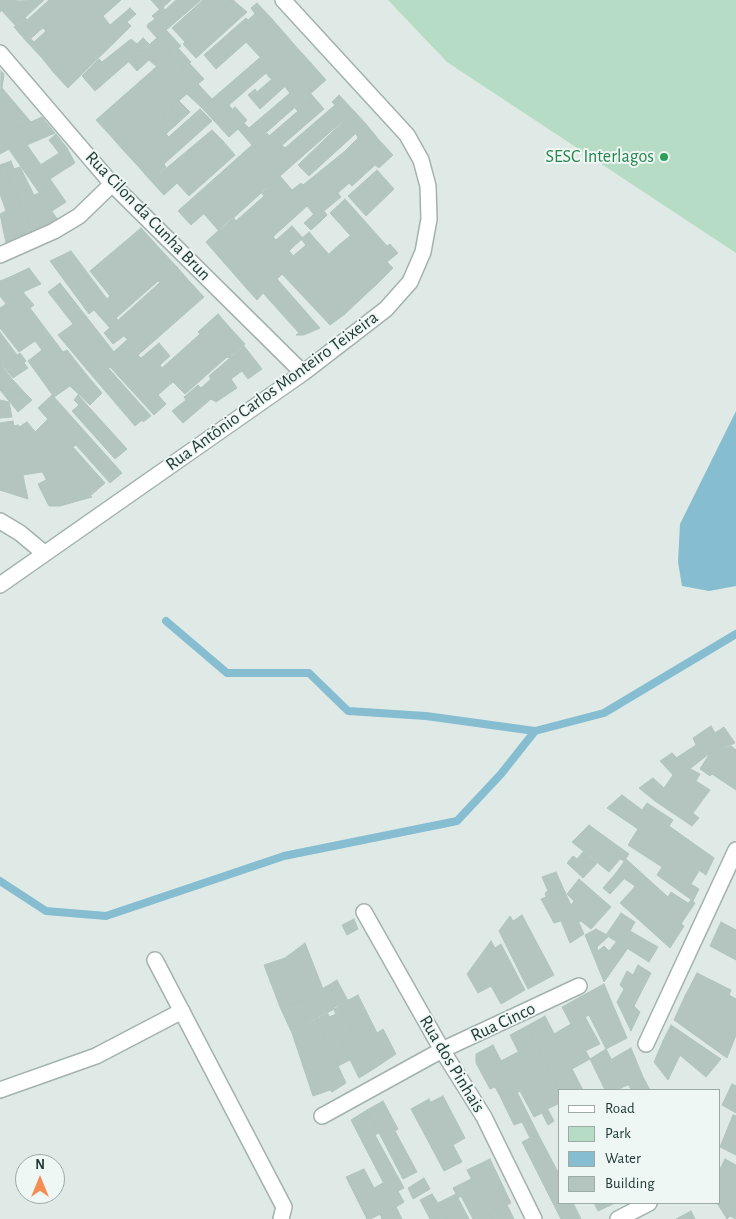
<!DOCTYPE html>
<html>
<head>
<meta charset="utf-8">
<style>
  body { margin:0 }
  #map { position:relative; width:736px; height:1219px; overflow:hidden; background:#dfeae6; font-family:"Alegreya Sans",sans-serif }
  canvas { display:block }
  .legend { position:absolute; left:558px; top:1089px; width:162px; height:115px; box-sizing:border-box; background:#eff7f4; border:1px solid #9caba8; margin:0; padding:6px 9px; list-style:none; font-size:15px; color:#203a36 }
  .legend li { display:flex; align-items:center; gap:10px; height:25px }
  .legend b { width:25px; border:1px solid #9caba8 }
  .north { position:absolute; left:15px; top:1154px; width:50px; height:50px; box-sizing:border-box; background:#eff7f4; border:1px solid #9caba8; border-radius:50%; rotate:0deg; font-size:14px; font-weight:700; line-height:20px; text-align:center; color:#203a36 }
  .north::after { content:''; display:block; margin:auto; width:18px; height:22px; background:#f38d54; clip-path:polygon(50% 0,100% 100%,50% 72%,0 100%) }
</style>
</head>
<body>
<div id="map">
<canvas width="736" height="1219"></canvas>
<ul class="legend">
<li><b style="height:6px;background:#fff"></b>Road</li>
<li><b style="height:14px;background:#b7dcc5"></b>Park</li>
<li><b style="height:14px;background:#86bdd1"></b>Water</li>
<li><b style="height:14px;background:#b4c5c0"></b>Building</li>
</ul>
<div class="north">N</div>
</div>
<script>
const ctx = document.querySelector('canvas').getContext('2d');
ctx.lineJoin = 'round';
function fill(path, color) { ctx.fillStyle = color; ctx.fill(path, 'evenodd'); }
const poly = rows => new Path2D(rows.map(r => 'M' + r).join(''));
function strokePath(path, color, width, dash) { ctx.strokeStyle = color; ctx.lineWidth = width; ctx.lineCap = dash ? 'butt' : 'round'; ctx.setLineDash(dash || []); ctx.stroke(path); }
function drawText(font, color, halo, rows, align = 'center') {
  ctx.font = font + ' "Alegreya Sans",sans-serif'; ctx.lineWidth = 4; ctx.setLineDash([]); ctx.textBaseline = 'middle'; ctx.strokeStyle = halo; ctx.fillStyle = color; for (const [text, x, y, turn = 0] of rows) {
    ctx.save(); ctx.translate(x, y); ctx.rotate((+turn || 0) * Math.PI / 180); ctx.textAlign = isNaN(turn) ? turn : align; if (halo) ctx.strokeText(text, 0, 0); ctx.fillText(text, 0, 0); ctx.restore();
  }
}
fill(poly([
  [388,0,736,0,736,253,447,62]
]), '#b7dcc5');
fill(poly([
  [736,411,736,586,709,591,682,586,678,562,680,524]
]), '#86bdd1');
strokePath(poly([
  [166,621,227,673,309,673,348,711,426,716,535,731],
  [0,881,46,911,106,916,284,856,457,821,501,774,535,731,604,713,736,634]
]), '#86bdd1', 8);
const building = poly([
  [0,0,13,0,0,12,0,0],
  [13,0,18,1,44,0,16,26,2,11,13,0],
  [49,0,74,0,27,42,14,27,25,17,27,20,49,0],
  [74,0,103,0,42,58,27,42,31,39,34,42,46,31,43,28,74,0],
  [103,0,121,0,103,16,110,25,54,73,42,58,103,0],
  [151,0,171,0,160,10,151,0],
  [176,0,201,0,157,38,147,27,148,24,155,19,152,16,160,9,163,7,165,10,176,0],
  [203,0,233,0,185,42,172,28,203,0],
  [233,0,247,12,196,58,183,44,233,0],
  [257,3,272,19,216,69,204,55,246,18,248,20,255,14,251,8,257,3],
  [130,8,136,14,127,22,131,26,68,88,54,73,130,8],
  [272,19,286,35,260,57,246,42,272,19],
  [166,30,181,46,171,54,157,38,166,30],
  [286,35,299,50,269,77,266,73,229,105,232,109,226,115,212,99,286,35],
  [143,38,149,44,95,91,82,76,99,59,102,62,131,39,137,44,143,38],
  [157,38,171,54,157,67,149,60,137,71,129,62,157,38],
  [178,48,191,62,184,68,171,54,178,48],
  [299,50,311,63,260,109,248,95,255,89,257,92,272,79,269,77,299,50],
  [171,54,184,68,109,134,96,120,171,54],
  [189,63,204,79,198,84,184,68,189,63],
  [311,63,326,80,252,145,238,129,244,123,249,128,290,93,285,87,311,63],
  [184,68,198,84,123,150,109,134,184,68],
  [1,71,4,74,2,88,31,122,0,136,1,71],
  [198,84,212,99,202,108,187,94,198,84],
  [311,94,324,109,265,160,252,145,267,133,269,136,298,111,295,108,311,94],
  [339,95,354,111,280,176,265,160,282,145,285,148,335,105,332,102,339,95],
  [212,99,226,115,216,123,202,108,212,99],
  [179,101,190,112,166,134,169,137,137,165,123,150,179,101],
  [235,107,247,120,238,129,226,115,235,107],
  [200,109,212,121,164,164,166,167,151,181,137,165,200,109],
  [354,111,366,124,309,176,298,165,354,111],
  [226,115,238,129,229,137,216,123,226,115],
  [42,117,55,133,27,145,41,165,26,174,0,136,42,117],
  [366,124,379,140,307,206,292,190,301,183,303,185,345,151,358,138,356,134,366,124],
  [212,130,223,141,164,195,151,181,212,130],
  [56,134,67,148,59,153,49,140,56,134],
  [0,137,9,149,0,154,0,137],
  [379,140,393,155,379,168,375,165,352,186,349,183,338,193,341,197,324,211,327,215,320,222,307,206,379,140],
  [223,141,235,155,189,196,177,183,223,141],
  [252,145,265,160,191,225,178,211,252,145],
  [67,148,75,163,50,179,66,202,52,211,26,174,67,148],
  [265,160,280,176,219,231,204,214,265,160],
  [11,161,14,169,20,167,34,195,39,193,58,220,33,232,3,164,11,161],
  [3,164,33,232,6,243,0,214,6,211,0,194,0,165,3,164],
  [377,170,394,189,366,216,348,196,377,170],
  [280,176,292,190,219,257,206,242,233,217,236,221,264,196,261,192,280,176],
  [292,190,307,206,233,273,219,257,292,190],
  [345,199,387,246,390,244,398,253,387,262,393,268,386,275,330,213,345,199],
  [314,214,320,222,311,230,304,223,314,214],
  [292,226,303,238,247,289,233,273,273,237,276,240,292,226],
  [141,228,162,251,110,296,90,271,141,228],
  [309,232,365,295,345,314,293,256,306,245,301,239,309,232],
  [350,236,386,275,376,285,340,244,350,236],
  [340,244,376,285,365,295,329,254,340,244],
  [71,251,107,299,89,314,50,261,71,251],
  [162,251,177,267,160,282,158,281,116,318,118,320,110,328,94,310,162,251],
  [289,251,345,314,330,325,282,274,277,279,268,269,289,251],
  [177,267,190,282,127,339,124,336,113,344,104,333,177,267],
  [29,268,41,284,23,292,10,277,29,268],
  [268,269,277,279,320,328,304,335,296,335,299,333,263,293,257,300,247,289,268,269],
  [10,277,34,305,30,308,63,352,67,350,86,374,70,386,0,296,0,281,10,277],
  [190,282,204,297,129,363,117,349,190,282],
  [60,283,114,352,102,361,48,292,60,283],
  [6,304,35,341,19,352,0,328,0,308,6,304],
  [218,314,232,330,158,395,144,379,160,365,162,368,200,334,198,332,218,314],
  [73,324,102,361,89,372,58,335,73,324],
  [232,330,245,344,229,358,227,357,185,394,173,382,232,330],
  [0,332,17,355,20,353,26,361,24,363,28,368,13,378,0,362,0,332],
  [159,343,170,356,144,379,129,363,138,355,141,358,159,343],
  [244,346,262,369,248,379,242,371,231,379,237,388,216,402,211,399,183,423,172,411,186,400,184,397,198,385,201,388,211,379,209,376,244,346],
  [117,349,166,404,154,415,110,367,108,368,102,361,117,349],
  [42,350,70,386,54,397,28,361,42,350],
  [102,361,151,416,143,422,142,420,135,426,89,372,102,361],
  [0,363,12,379,25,393,0,390,0,363],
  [86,374,102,393,90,405,70,386,86,374],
  [0,390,25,393,32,400,18,412,0,390],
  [52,395,54,397,122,473,110,483,76,445,73,447,38,408,52,395],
  [78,395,127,449,115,459,72,411,79,405,74,400,78,395],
  [0,400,9,402,12,417,0,418,0,400],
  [48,419,105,483,90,496,35,432,48,419],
  [13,421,20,461,28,499,0,490,0,423,13,421],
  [27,422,90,496,92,497,60,506,19,427,27,422],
  [18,425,19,427,42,472,23,475,14,426,18,425],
  [46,480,60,506,49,506,38,484,46,480],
  [711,726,715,733,724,727,735,743,710,753,691,768,685,766,676,758,696,745,693,738,711,726],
  [731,746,736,750,736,770,710,753,731,746],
  [672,753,685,766,700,774,696,781,710,790,693,813,699,818,692,826,655,801,673,775,660,761,672,753],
  [710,753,736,770,736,790,712,774,710,776,700,769,710,753],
  [653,778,664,788,655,801,639,788,653,778],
  [622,795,642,810,647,803,673,820,669,826,714,858,706,875,607,808,622,795],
  [589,825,629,854,624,861,620,859,609,872,572,842,589,825],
  [638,829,699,871,691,884,699,889,693,901,657,875,662,867,628,845,638,829],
  [584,851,598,862,583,878,567,863,573,856,577,859,584,851],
  [626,859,668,897,671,892,688,903,691,900,695,903,681,924,679,922,675,927,633,889,635,886,616,873,626,859],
  [556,872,584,934,570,943,561,921,554,923,541,899,546,897,545,893,548,891,542,877,556,872],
  [616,873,624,879,610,894,603,888,616,873],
  [579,879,611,907,591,929,581,921,579,922,571,905,574,901,567,894,579,879],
  [633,889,675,927,679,922,684,926,670,948,620,903,633,889],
  [621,913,635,922,630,931,658,947,649,962,606,935,621,913],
  [522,915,554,975,528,989,499,931,510,916,513,921,522,915],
  [354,919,358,929,347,935,342,925,354,919],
  [721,922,736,930,736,960,710,946,721,922],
  [596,929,609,936,597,947,598,951,604,946,609,951,617,941,628,948,604,982,585,935,596,929],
  [491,941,495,948,501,944,525,990,501,1004,491,986,478,993,467,974,491,941],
  [305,943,323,989,302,1001,280,1007,264,965,285,958,305,943],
  [638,965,651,973,634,1006,640,1012,631,1031,617,1002,624,989,620,985,627,971,633,975,638,965],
  [697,973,731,990,729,995,736,999,736,1023,685,996,697,973],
  [337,980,348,1001,292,1033,280,1007,302,1001,337,980],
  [604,984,627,1038,606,1049,580,997,604,984],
  [358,995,377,1033,383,1029,396,1054,372,1070,339,1005,358,995],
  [685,996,736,1023,736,1035,727,1058,674,1020,685,996],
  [580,997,589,1015,585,1017,600,1044,585,1051,562,1007,580,997],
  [339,1005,372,1070,359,1078,329,1017,336,1014,333,1008,339,1005],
  [327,1012,350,1060,338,1066,316,1018,327,1012],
  [545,1016,572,1069,583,1090,560,1091,527,1026,545,1016],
  [316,1018,346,1083,332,1092,330,1090,313,1096,292,1033,316,1018],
  [571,1024,590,1059,572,1069,554,1034,571,1024],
  [671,1025,721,1059,706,1077,663,1041,671,1025],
  [527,1026,560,1091,560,1103,547,1109,510,1035,527,1026],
  [663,1041,680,1055,668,1080,654,1062,663,1041],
  [493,1045,515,1088,500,1096,495,1087,490,1089,476,1063,476,1054,493,1045],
  [631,1048,643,1077,650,1090,631,1090,629,1085,625,1086,612,1059,631,1048],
  [606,1049,625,1086,617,1090,605,1090,590,1059,606,1049],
  [518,1052,554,1121,548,1125,542,1113,534,1117,520,1091,517,1093,501,1061,518,1052],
  [732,1084,736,1086,736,1113,722,1105,732,1084],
  [515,1088,538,1134,530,1138,522,1122,514,1125,500,1096,515,1088],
  [443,1096,465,1138,453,1145,431,1102,443,1096],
  [429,1099,462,1162,444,1171,411,1109,429,1099],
  [383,1101,398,1129,395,1131,417,1172,403,1179,367,1110,383,1101],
  [367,1110,379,1133,375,1135,404,1188,398,1191,404,1202,396,1207,351,1120,367,1110],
  [733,1115,736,1116,736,1155,720,1147,733,1115],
  [538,1134,560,1176,560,1203,573,1203,581,1219,561,1219,522,1142,538,1134],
  [490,1159,511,1203,489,1214,467,1170,490,1159],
  [725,1159,736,1165,736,1200,720,1192,720,1169,725,1159],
  [364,1169,374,1188,383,1183,396,1207,370,1219,367,1219,346,1177,364,1169],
  [424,1178,430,1189,413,1199,408,1188,424,1178],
  [471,1179,489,1214,492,1219,473,1219,461,1196,458,1198,453,1188,471,1179],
  [720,1192,736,1200,736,1219,730,1216,727,1219,717,1203,720,1203,720,1192],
  [432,1194,438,1203,446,1219,430,1219,420,1200,432,1194],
  [456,1194,458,1198,469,1219,446,1219,438,1203,456,1194],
  [594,1203,615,1203,598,1211,594,1203],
  [507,1205,514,1219,492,1219,489,1214,507,1205],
  [396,1207,402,1219,382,1219,380,1214,396,1207],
  [691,1211,695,1219,676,1219,691,1211]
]);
fill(building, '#b4c5c0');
strokePath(building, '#b1c4be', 1);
const street = poly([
  [0,53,112,184,303,373],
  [0,255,54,231,79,216,112,184],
  [0,521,20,533,44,553],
  [0,585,303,373,386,309,410,282,423,252,429,219,428,186,421,160,407,135,283,0],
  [364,912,442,1050,484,1117,534,1219],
  [155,960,284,1207,281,1219],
  [646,1044,736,850],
  [0,1090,96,1056,182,1011],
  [322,1116,442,1050,579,986],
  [618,1219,649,1203]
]);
strokePath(street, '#a2b2ae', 18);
strokePath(street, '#fff', 15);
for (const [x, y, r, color] of [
  [664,157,5,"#2e9e5b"]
]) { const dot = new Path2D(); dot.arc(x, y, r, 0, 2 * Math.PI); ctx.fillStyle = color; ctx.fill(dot); strokePath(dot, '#eff7f4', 2); }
drawText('18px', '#27864d', '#eff7f4', [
  ["SESC Interlagos",654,157]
], 'right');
drawText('18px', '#203a36', '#eff7f4', [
  ["Rua Cilon da Cunha Brun",148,216,46],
  ["Rua Antônio Carlos Monteiro Teixeira",272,391,-36],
  ["Rua Cinco",503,1022,-25],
  ["Rua dos Pinhais",452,1064,59]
]);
</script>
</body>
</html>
